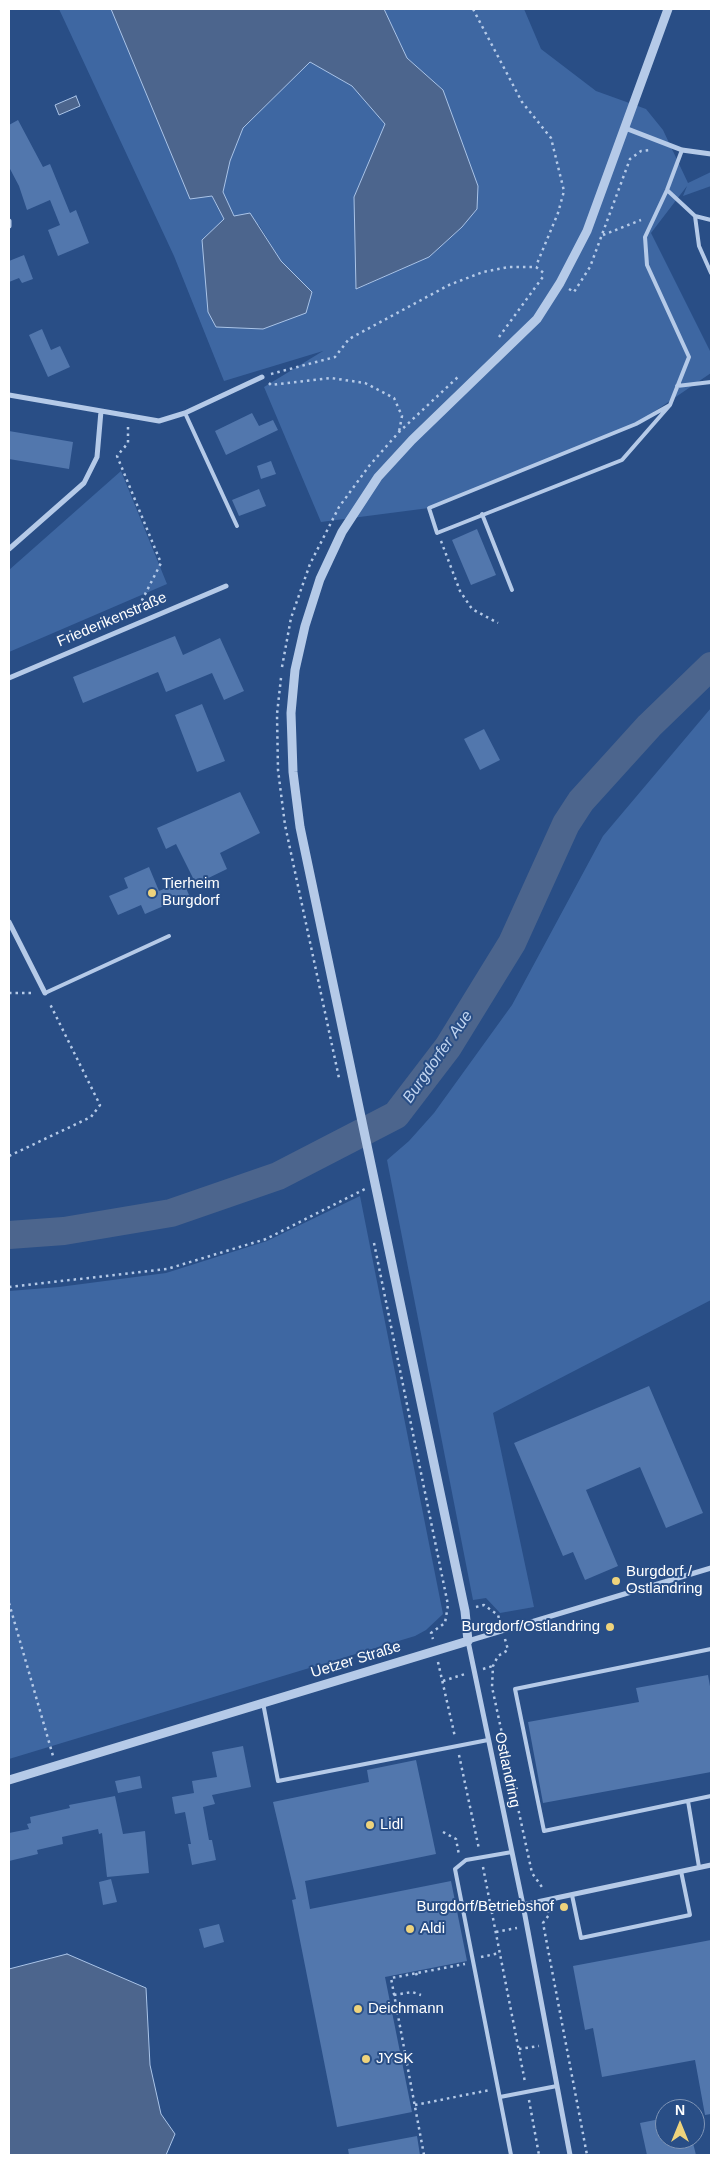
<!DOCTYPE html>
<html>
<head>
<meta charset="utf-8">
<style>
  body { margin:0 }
  #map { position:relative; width:720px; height:2164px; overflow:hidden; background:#294e86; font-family:Helvetica,sans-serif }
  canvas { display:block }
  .frame { position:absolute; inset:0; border:10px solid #fff; pointer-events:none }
  .north { position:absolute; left:655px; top:2099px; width:50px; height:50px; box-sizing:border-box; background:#294e86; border:1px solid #7f95b6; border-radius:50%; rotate:0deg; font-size:14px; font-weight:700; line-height:20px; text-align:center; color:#fff }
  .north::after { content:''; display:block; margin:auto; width:18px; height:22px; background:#eed37c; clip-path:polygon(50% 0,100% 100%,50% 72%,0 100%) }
</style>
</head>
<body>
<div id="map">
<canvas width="720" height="2164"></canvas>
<div class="frame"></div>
<div class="north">N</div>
</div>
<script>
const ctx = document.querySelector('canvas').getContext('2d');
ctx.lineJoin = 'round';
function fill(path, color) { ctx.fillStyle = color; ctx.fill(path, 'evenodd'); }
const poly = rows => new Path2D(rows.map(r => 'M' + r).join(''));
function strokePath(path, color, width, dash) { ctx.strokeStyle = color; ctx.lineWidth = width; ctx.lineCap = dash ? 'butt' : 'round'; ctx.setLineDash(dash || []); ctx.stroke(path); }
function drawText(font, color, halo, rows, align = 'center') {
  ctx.font = font + ' Helvetica,sans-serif'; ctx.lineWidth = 4; ctx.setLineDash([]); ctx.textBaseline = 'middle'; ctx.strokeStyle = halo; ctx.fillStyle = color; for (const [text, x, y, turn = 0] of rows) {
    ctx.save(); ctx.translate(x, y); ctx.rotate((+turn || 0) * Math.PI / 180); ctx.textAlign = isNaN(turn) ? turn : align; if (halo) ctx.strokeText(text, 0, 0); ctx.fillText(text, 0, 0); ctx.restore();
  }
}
fill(poly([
  [59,9,111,9,224,219,312,292,281,261,259,225,234,216,223,192,230,161,243,128,310,62,352,86,385,124,354,197,357,289,429,257,462,227,477,208,443,90,407,58,384,9,524,9,541,49,596,91,646,109,663,130,688,183,711,172,711,186,683,196,687,186,651,233,711,353,711,373,636,424,429,508,321,522,264,387,323,351,224,381,174,256],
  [121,471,167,584,9,652,9,570],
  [711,708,711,1300,493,1413,534,1607,500,1613,486,1598,473,1600,387,1160,409,1141,434,1113,512,1005,603,836],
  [360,1196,443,1614,426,1630,415,1636,9,1759,9,1291,59,1287,166,1273,267,1241]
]), '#3e67a2');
const water = poly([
  [111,9,384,9,407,58,443,90,478,186,477,209,462,227,429,257,356,289,354,197,385,124,352,86,310,62,243,128,230,161,223,192,234,216,250,213,281,261,312,292,306,313,263,329,216,327,208,312,202,240,224,219,212,196,190,199,111,9],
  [76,96,80,106,59,115,55,105,76,96],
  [67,1954,146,1988,150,2065,161,2114,175,2134,166,2155,9,2155,9,1969,67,1954]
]);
fill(water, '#4c658d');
strokePath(water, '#aac4e8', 1);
strokePath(poly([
  [9,1235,64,1231,171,1213,278,1176,396,1115,448,1047,512,943,566,824,581,801,649,726,711,666]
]), '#4c658d', 28);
fill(poly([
  [18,120,43,167,50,164,70,213,76,210,89,243,58,256,48,230,60,225,50,200,27,210,19,186,9,167,9,125],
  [24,255,33,279,22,283,19,278,9,282,9,261],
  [42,329,51,350,60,346,70,367,48,377,29,335],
  [252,413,259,426,273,420,278,430,226,455,215,431],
  [9,431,73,442,69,469,9,459],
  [271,461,276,474,261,479,257,466],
  [259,489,266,506,239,516,232,500],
  [477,529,496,575,471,585,452,540],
  [175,636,183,655,220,638,244,691,224,700,212,673,166,692,158,672,83,703,73,677],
  [202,704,225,761,197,772,175,715],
  [484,729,500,760,480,770,464,739],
  [240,792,260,833,220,853,227,869,196,884,176,844,166,849,157,828],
  [149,867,159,891,183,881,189,895,145,914,141,905,118,915,109,896,128,888,124,878],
  [649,1386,703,1513,666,1528,640,1467,586,1490,618,1566,585,1580,573,1552,563,1556,514,1443],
  [708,1675,711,1692,711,1772,543,1803,528,1722,639,1702,636,1688],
  [243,1746,251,1787,212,1795,215,1804,203,1807,209,1840,212,1840,216,1860,192,1865,188,1844,191,1844,185,1812,175,1814,172,1797,194,1793,192,1781,217,1777,212,1752],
  [416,1760,436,1854,305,1881,310,1909,451,1881,467,1961,385,1977,412,2112,337,2127,292,1900,296,1899,273,1802,369,1782,367,1770],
  [140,1776,142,1788,118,1793,115,1781],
  [115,1796,123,1834,145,1831,149,1873,107,1877,102,1833,99,1834,98,1829,62,1837,63,1844,37,1850,38,1854,9,1861,9,1833,29,1829,27,1824,31,1823,30,1817,70,1808,69,1805],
  [111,1879,117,1902,103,1905,99,1882],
  [219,1924,224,1942,204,1948,199,1929],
  [711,1940,711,2114,705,2115,695,2060,602,2077,593,2028,585,2030,573,1966],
  [665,2118,665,2139,692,2139,696,2155,647,2155,640,2123],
  [417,2136,420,2155,349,2155,348,2149]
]), '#5277ad');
strokePath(poly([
  [473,9,522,102,551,138,564,191,558,213,536,266],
  [603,235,641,220],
  [569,289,574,292,590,267,630,159,641,151,651,150],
  [499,337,545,274],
  [271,374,335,357,349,339,449,285,483,272,509,267,536,267,545,274],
  [269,383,271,385,331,378,365,383,394,398,402,416,399,432],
  [128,427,128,443,117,456,161,563,135,614],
  [441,541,460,591,472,609,498,623],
  [282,667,291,618,310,564,339,507,369,466,399,432,459,376],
  [281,678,277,714,278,770,285,825,339,1078],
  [9,993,34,993],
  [9,1156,91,1117,100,1105,49,1002],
  [374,1243,448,1605,445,1623,431,1633,433,1639],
  [9,1287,167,1269,266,1239,365,1189],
  [9,1603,53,1756],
  [476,1607,484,1605,498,1615,500,1622],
  [505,1639,508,1650,498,1656,493,1666,492,1687,532,1873,544,1890],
  [438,1662,455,1737],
  [483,1669,493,1666],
  [443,1681,465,1674],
  [459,1755,479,1849],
  [443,1832,456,1839,459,1855],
  [483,1867,525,2082],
  [548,1910,549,1915,543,1923,587,2155],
  [496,1932,517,1928],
  [481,1957,500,1953],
  [416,1973,418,1979],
  [394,1995,412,1992,421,1995],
  [519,2049,539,2046],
  [529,2100,539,2155],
  [415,2105,490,2090],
  [424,2155,391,1978,465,1964]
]), '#b5cae8', 2.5, [2.5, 4]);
strokePath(poly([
  [667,190,695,216,711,220],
  [695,216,699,246,711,273],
  [677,386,711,382],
  [670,405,636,424,429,508,437,533,622,460,670,405,689,357,647,265,645,237,667,190,682,150],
  [185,413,237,526],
  [482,514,512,590],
  [45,993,169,936],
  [711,1649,515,1689,544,1831,711,1796],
  [263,1703,278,1781,488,1740],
  [688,1801,699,1867],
  [572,1895,581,1938,690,1915,681,1871],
  [500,2097,557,2086],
  [511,2155,455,1869,466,1860,512,1852]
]), '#b5cae8', 4);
strokePath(poly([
  [625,128,682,150,711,154],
  [9,221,9,226],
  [9,395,159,421,185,413,262,377],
  [9,549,84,483,97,457,101,411],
  [9,678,226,586],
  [9,922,45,993],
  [523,1905,711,1865],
  [570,2155,523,1905,468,1641,711,1568]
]), '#b5cae8', 5);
strokePath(poly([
  [9,1780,468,1641,465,1611,300,827,293,772,291,713,295,670,305,626,320,579,342,532,378,477,412,440,537,319,560,283,587,231,668,9]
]), '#b5cae8', 9);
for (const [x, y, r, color] of [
  [152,893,5,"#eed37c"],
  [616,1581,5,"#eed37c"],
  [610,1627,5,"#eed37c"],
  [370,1825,5,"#eed37c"],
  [564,1907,5,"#eed37c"],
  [410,1929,5,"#eed37c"],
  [358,2009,5,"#eed37c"],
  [366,2059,5,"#eed37c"]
]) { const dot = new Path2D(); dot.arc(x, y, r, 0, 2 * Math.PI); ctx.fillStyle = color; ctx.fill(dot); strokePath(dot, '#294e86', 2); }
drawText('15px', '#fff', '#294e86', [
  ["Friederikenstraße",112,620,-23],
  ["Uetzer Straße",356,1660,-17],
  ["Ostlandring",507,1770,78]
]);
drawText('15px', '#fff', '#294e86', [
  ["Tierheim",162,884],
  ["Burgdorf",162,901],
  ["Burgdorf /",626,1572],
  ["Ostlandring",626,1589],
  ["Burgdorf/Ostlandring",600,1627,"right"],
  ["Lidl",380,1825],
  ["Burgdorf/Betriebshof",554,1907,"right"],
  ["Aldi",420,1929],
  ["Deichmann",368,2009],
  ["JYSK",376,2059]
], 'left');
drawText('italic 16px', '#c1d4ef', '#294e86', [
  ["Burgdorfer Aue",438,1057,-55]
]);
</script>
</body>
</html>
